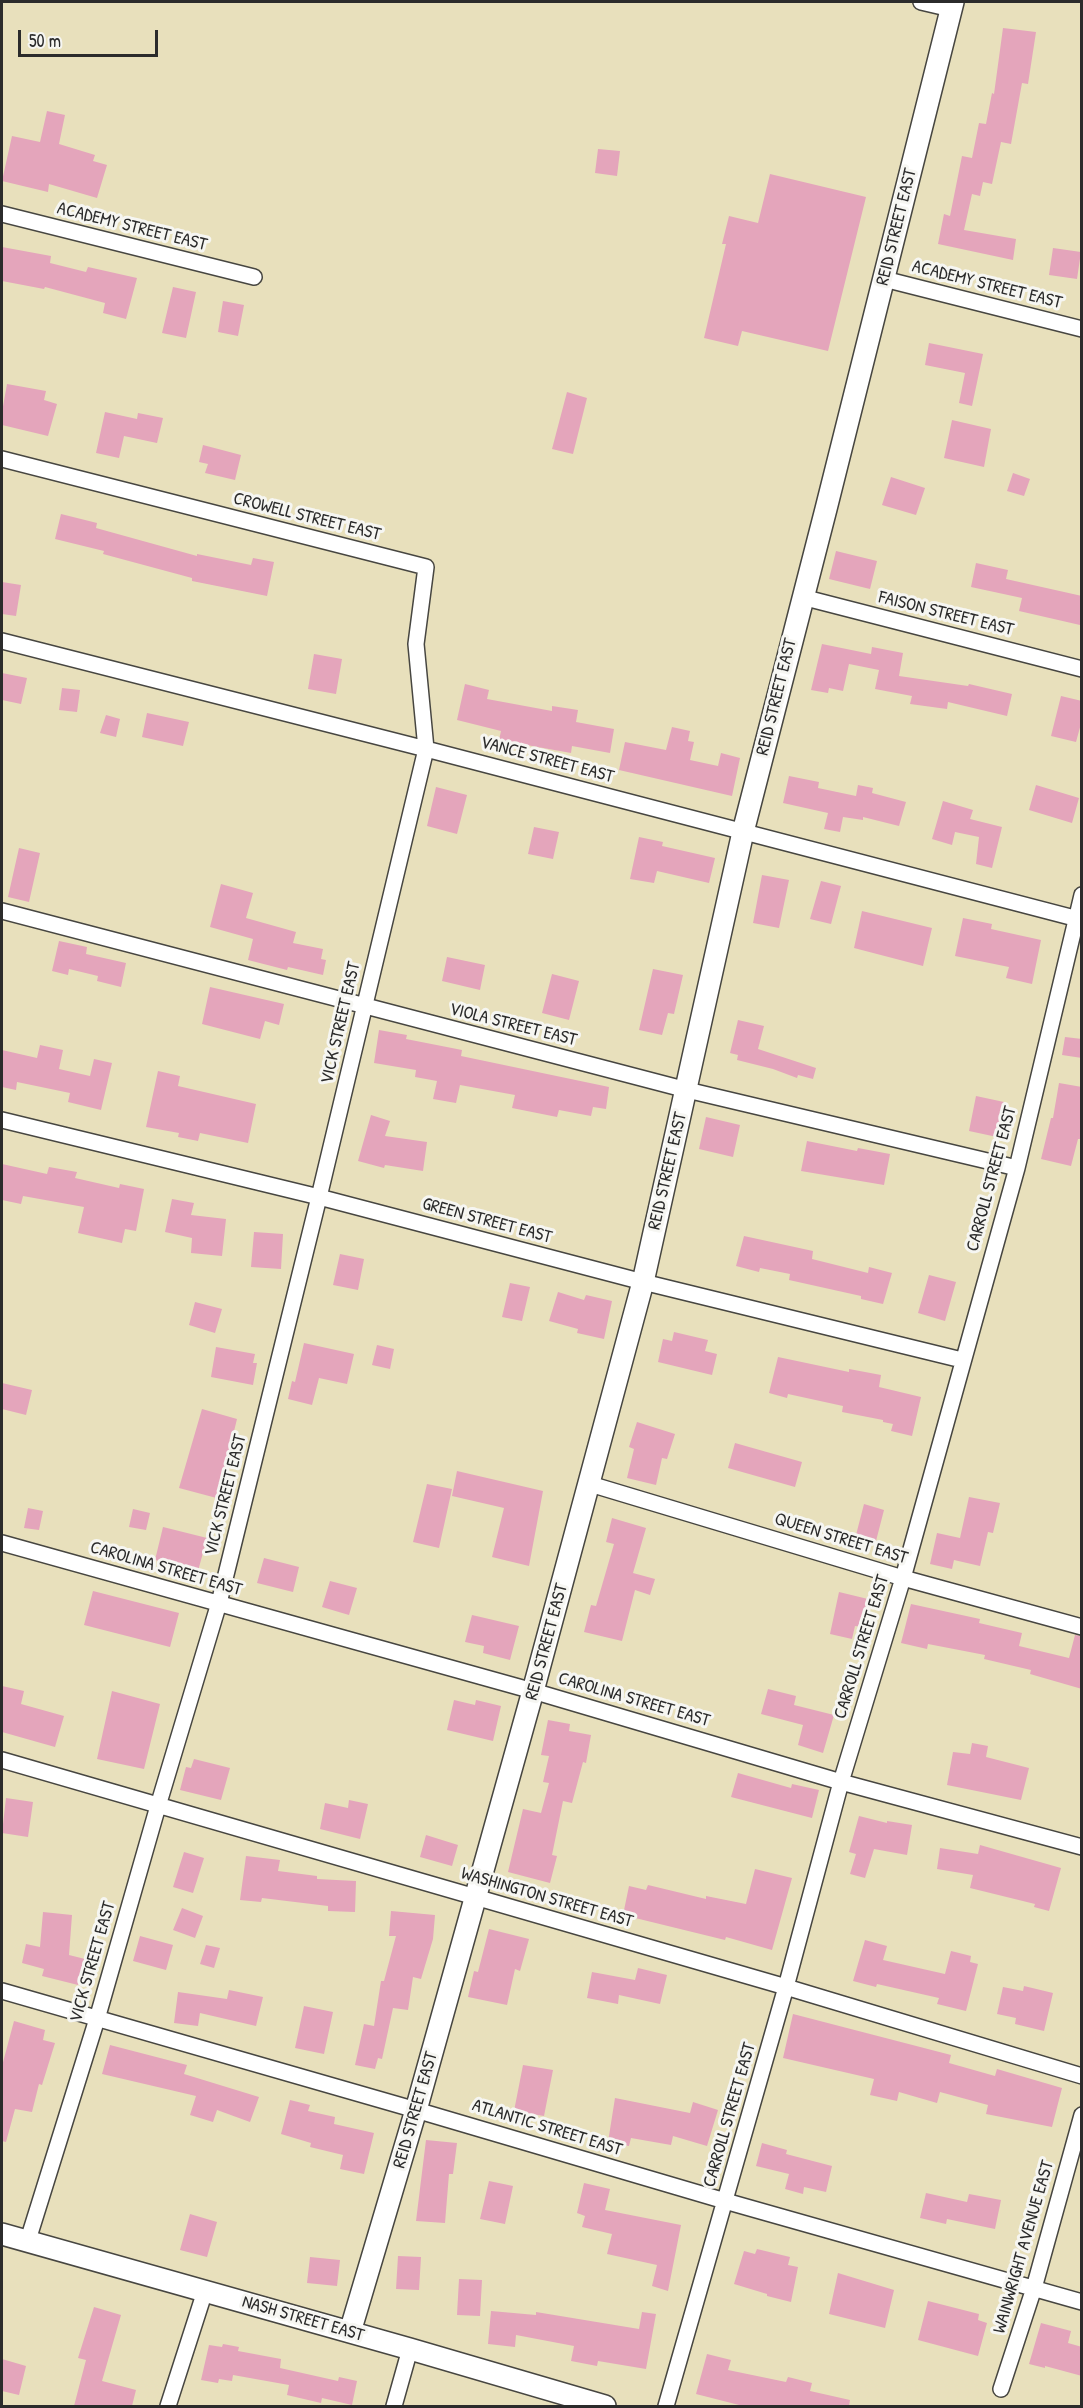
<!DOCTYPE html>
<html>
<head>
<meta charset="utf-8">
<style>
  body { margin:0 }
  #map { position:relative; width:1083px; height:2408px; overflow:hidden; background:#e8e0bc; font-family:"Patrick Hand",sans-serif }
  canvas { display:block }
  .frame { position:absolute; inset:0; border:3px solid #2b2b2b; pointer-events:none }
  .scale { position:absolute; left:18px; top:30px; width:140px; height:27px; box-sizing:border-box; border:3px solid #2b2b2b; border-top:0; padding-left:8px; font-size:18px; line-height:21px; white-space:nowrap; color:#2b2b2b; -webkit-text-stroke:4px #f6f6f2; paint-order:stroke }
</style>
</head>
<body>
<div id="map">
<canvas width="1083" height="2408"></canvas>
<div class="frame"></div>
<div class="scale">50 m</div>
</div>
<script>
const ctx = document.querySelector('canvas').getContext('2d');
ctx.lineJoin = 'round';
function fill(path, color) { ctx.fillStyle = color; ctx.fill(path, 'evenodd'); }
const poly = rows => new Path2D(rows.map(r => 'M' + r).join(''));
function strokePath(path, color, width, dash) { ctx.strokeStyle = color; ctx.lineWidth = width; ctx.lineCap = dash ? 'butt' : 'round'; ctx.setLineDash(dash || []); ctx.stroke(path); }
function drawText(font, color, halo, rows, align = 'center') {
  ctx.font = font + ' "Patrick Hand",sans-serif'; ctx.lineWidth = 6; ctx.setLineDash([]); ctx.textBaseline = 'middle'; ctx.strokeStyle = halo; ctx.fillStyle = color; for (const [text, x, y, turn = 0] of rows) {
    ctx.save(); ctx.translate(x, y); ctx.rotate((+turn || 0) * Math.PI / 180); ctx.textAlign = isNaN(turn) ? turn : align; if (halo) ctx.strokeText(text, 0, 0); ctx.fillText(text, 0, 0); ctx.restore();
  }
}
fill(poly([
  [1003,28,1036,32,1028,84,1022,83,1011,144,1001,142,992,184,983,182,980,196,972,194,964,230,1016,239,1013,260,938,244,944,214,950,216,962,156,972,158,979,123,986,124,992,93,994,94],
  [47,111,65,115,59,144,95,155,93,161,107,165,97,198,49,184,48,192,2,181,12,136,40,142],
  [598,149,620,151,617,176,595,173],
  [770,174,866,197,828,351,742,331,738,346,704,338,726,244,722,244,729,216,758,223],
  [2,247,51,256,50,263,86,272,88,267,137,278,126,319,103,313,105,303,45,287,44,289,2,281],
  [1053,248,1081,252,1077,279,1049,275],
  [173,287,196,292,186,338,162,333],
  [223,301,244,305,238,336,218,332],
  [929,343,983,354,972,406,959,403,965,373,925,365],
  [7,384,46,391,44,400,57,404,48,436,2,425,2,412],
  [567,392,587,398,573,454,552,449],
  [105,412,137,419,138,413,163,418,157,443,124,436,119,458,96,453],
  [952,420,991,429,984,467,944,458],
  [203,445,241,455,235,480,205,473,208,464,199,462],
  [1013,473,1030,479,1024,496,1007,491],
  [891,477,925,488,916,515,882,505],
  [61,514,97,523,96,528,197,556,197,554,251,565,253,558,274,562,267,596,192,581,192,578,103,554,104,551,55,539],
  [836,551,877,561,870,589,829,579],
  [976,563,1008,570,1006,579,1082,596,1080,625,1019,611,1022,598,971,587],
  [2,582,21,585,16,616,2,614],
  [822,644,871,654,872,647,903,653,899,676,968,686,969,684,1012,694,1007,716,948,702,947,709,910,704,912,696,875,689,879,670,849,664,843,691,829,688,828,693,811,690],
  [314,654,342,659,336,694,308,689],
  [2,673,27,678,21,704,2,700],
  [465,684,489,690,487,699,552,711,552,706,578,710,576,722,614,729,610,753,572,746,571,753,499,740,501,731,457,720],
  [62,688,80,690,77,712,59,710],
  [1061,696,1082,701,1082,720,1076,742,1051,736],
  [147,713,189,722,183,746,142,737],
  [106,715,120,719,116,737,100,733],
  [672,727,690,731,688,741,694,742,690,760,718,766,721,753,740,758,732,796,619,770,625,742,666,750],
  [789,776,819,782,818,788,856,796,858,785,873,788,872,793,906,802,899,826,863,817,863,820,843,817,840,832,824,829,828,813,783,803],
  [1036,785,1079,798,1072,823,1029,810],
  [436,787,467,795,457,834,427,826],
  [943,801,973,810,970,819,1002,827,992,868,976,864,979,837,955,832,952,845,932,839],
  [534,827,559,832,553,859,528,854],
  [639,837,663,842,662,846,715,858,709,883,657,871,654,883,630,879],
  [19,848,40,853,29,902,8,897],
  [762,875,789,880,779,928,753,923],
  [821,881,841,886,831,924,810,919],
  [221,884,253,893,246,918,296,932,293,943,323,949,321,959,326,960,323,975,288,967,287,970,248,960,253,939,210,927],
  [862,911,932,928,923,966,854,948],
  [963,918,992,924,991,929,1041,940,1032,984,1006,978,1009,967,955,956],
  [59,941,87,947,86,954,126,963,121,987,97,981,98,976,69,969,68,975,52,971],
  [447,957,485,965,480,990,442,981],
  [653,969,683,975,674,1014,668,1013,662,1035,639,1030],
  [552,974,579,981,569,1020,542,1013],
  [210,987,284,1004,279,1025,265,1021,260,1039,202,1024],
  [738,1020,764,1026,758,1049,816,1068,813,1079,798,1075,797,1078,773,1069,737,1060,738,1055,730,1053],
  [379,1030,407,1035,406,1039,462,1050,461,1056,609,1087,606,1109,593,1107,591,1116,559,1110,557,1117,512,1108,515,1095,460,1085,456,1103,433,1099,437,1081,415,1077,416,1070,374,1063],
  [1065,1037,1082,1039,1082,1058,1062,1055],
  [40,1045,63,1050,59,1069,90,1076,94,1059,112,1063,101,1110,68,1102,70,1093,17,1082,16,1090,2,1087,2,1050,37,1058],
  [158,1071,180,1076,178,1086,256,1104,248,1143,200,1133,198,1141,178,1137,179,1133,146,1127],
  [1059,1083,1082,1087,1082,1139,1078,1139,1071,1166,1041,1159,1051,1118,1053,1118],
  [976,1096,1004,1102,997,1137,969,1131],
  [371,1115,390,1121,385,1136,427,1142,423,1171,385,1165,384,1168,358,1161],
  [706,1117,740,1125,733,1157,699,1149],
  [807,1141,857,1151,858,1148,890,1154,884,1185,801,1171],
  [2,1164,47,1174,49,1167,77,1172,75,1178,119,1188,120,1184,144,1189,136,1231,125,1229,122,1243,78,1233,84,1207,23,1196,21,1204,2,1200],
  [172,1199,194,1203,191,1215,226,1219,222,1256,191,1253,192,1238,165,1232],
  [254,1232,283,1234,281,1269,251,1267],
  [744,1236,813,1251,812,1259,868,1273,869,1267,892,1273,883,1304,861,1299,861,1296,789,1280,790,1274,760,1268,759,1272,736,1266],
  [340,1254,364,1259,358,1290,333,1285],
  [929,1275,956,1282,945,1321,918,1313],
  [510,1283,530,1287,522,1321,502,1317],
  [558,1292,584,1300,586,1295,612,1301,604,1339,577,1333,578,1329,549,1321],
  [195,1302,222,1309,215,1333,189,1325],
  [674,1332,708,1340,705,1351,717,1354,712,1375,658,1362,663,1339,672,1341],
  [304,1343,354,1354,347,1384,319,1378,312,1405,288,1399,292,1381,295,1382],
  [377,1345,394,1349,390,1369,372,1365],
  [216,1347,255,1354,253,1363,257,1363,253,1385,211,1377],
  [778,1357,849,1372,849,1369,881,1375,879,1387,921,1397,912,1436,891,1431,893,1424,883,1422,883,1420,842,1412,843,1406,788,1394,787,1398,769,1393],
  [2,1383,32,1390,26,1415,2,1409],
  [202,1409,237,1419,223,1476,230,1478,224,1500,179,1488],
  [637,1422,675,1434,667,1459,662,1458,656,1485,627,1478,634,1449,629,1447],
  [735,1443,802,1462,795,1487,728,1468],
  [457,1471,543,1491,529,1566,492,1557,504,1508,452,1496],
  [427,1484,452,1489,439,1548,413,1542],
  [969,1497,1000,1503,993,1533,988,1532,980,1566,954,1560,952,1569,930,1564,937,1533,960,1538],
  [864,1504,884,1510,876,1541,856,1535],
  [28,1508,43,1511,39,1530,24,1528],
  [133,1509,150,1513,146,1530,129,1527],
  [612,1518,646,1528,633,1573,655,1579,650,1595,635,1590,622,1641,584,1632,591,1605,596,1606,614,1544,606,1542],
  [163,1527,207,1538,198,1571,155,1560],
  [264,1558,299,1567,293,1592,257,1583],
  [330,1581,357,1588,349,1615,322,1607],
  [93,1591,179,1613,170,1647,84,1625],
  [839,1592,868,1599,862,1627,855,1626,852,1639,830,1634],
  [911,1604,980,1619,979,1623,1022,1633,1019,1646,1069,1658,1075,1635,1082,1636,1082,1689,1030,1674,1031,1670,984,1659,985,1655,928,1644,927,1649,901,1643],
  [472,1615,519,1626,510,1660,483,1653,484,1646,465,1642],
  [2,1686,24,1691,21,1704,64,1716,55,1747,2,1732],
  [768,1689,796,1696,794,1705,834,1715,823,1753,798,1745,803,1725,761,1714],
  [112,1691,160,1704,144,1769,97,1759],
  [454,1700,475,1705,476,1700,501,1706,493,1741,447,1730],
  [548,1720,570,1724,569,1731,591,1735,586,1763,583,1762,572,1803,563,1801,552,1855,557,1856,550,1883,508,1872,523,1809,541,1813,549,1783,543,1782,549,1756,541,1755],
  [972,1743,988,1746,986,1757,1029,1768,1021,1800,947,1785,953,1752,970,1754],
  [194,1759,230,1768,221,1800,180,1790,186,1767,191,1768],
  [738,1773,791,1788,792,1784,819,1790,812,1818,731,1797],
  [6,1798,33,1802,28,1837,2,1833],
  [349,1800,368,1804,360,1839,320,1829,325,1803,348,1808],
  [859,1816,887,1823,887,1821,912,1825,907,1855,874,1849,865,1878,850,1874,856,1854,849,1852],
  [426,1835,458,1845,452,1866,420,1857],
  [980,1845,1061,1868,1049,1911,1034,1907,1035,1904,970,1888,973,1875,937,1869,940,1848,978,1854],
  [184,1852,204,1858,193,1893,173,1887],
  [246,1856,280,1860,278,1871,317,1876,317,1879,356,1881,355,1912,328,1911,328,1906,262,1898,261,1902,240,1900],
  [755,1869,792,1878,772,1950,726,1937,725,1940,623,1915,629,1886,646,1890,648,1885,706,1899,706,1896,746,1904],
  [182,1908,203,1916,195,1938,173,1930],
  [391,1911,435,1915,433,1939,421,1979,413,1977,408,2010,393,2008,382,2059,378,2058,375,2069,355,2065,364,2024,374,2026,381,1981,384,1981,396,1936,389,1936],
  [43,1912,72,1915,69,1955,85,1959,78,1985,42,1976,44,1969,22,1963,26,1944,40,1947],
  [489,1929,529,1939,520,1971,515,1969,507,2005,468,1997,474,1971,478,1972],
  [140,1936,173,1945,166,1970,133,1961],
  [865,1940,887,1946,883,1960,945,1974,951,1951,971,1956,970,1962,978,1964,966,2011,937,2004,939,1998,877,1984,876,1987,853,1981],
  [206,1945,220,1948,214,1968,200,1964],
  [638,1968,667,1975,660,2004,619,1995,618,2004,587,1998,592,1972,635,1980],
  [1024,1986,1053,1993,1044,2031,1015,2024,1016,2018,997,2014,1003,1987,1023,1991],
  [229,1990,263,1997,256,2026,200,2013,198,2026,174,2023,178,1992,227,1999],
  [304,2006,333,2012,324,2054,295,2048],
  [793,2014,951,2055,949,2063,995,2076,997,2069,1062,2088,1052,2127,986,2114,988,2105,940,2092,937,2103,899,2092,897,2101,870,2095,874,2079,783,2058],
  [14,2021,45,2030,43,2040,55,2043,42,2085,39,2084,32,2112,15,2109,6,2142,2,2141,2,2066],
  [110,2045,187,2065,184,2074,259,2097,250,2122,217,2110,213,2122,190,2115,196,2096,102,2074],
  [523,2065,553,2070,544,2116,514,2111],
  [615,2098,690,2113,693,2102,718,2110,707,2146,673,2136,671,2145,631,2138,629,2146,608,2142],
  [290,2100,310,2105,308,2111,335,2117,334,2124,374,2133,364,2174,340,2169,343,2155,310,2147,311,2143,281,2134],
  [426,2140,457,2143,453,2174,449,2174,445,2223,416,2221],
  [762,2143,787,2150,786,2154,832,2166,826,2192,804,2187,803,2194,785,2189,789,2174,756,2166],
  [489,2181,513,2186,505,2224,480,2219],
  [584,2183,610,2189,605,2210,681,2225,668,2291,652,2286,657,2265,607,2254,612,2234,582,2227,585,2216,577,2213],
  [926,2193,967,2202,969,2194,1001,2200,995,2229,947,2219,946,2224,920,2218],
  [190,2214,217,2222,207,2257,180,2250],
  [757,2249,790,2257,788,2265,798,2267,791,2302,767,2296,767,2294,734,2284,744,2251,755,2254],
  [398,2256,421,2257,419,2290,396,2289],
  [310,2257,340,2260,337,2286,307,2283],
  [838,2273,894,2290,885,2328,829,2314],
  [459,2279,482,2280,480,2316,457,2315],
  [928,2301,979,2314,978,2320,987,2323,978,2356,918,2340],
  [94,2307,121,2315,102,2381,136,2390,132,2406,74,2406,86,2360,78,2358],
  [491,2311,536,2315,536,2312,639,2329,642,2312,656,2314,646,2369,598,2361,597,2366,571,2361,574,2346,516,2335,515,2347,488,2344],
  [1041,2323,1071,2331,1068,2343,1082,2347,1082,2376,1045,2366,1045,2368,1029,2364],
  [223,2344,239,2347,238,2351,281,2359,280,2368,338,2381,339,2377,357,2381,352,2405,322,2398,321,2403,287,2395,289,2385,233,2375,232,2381,219,2379,218,2383,201,2380,209,2345,222,2347],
  [707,2354,731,2360,728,2370,786,2382,788,2377,812,2383,810,2391,850,2400,849,2406,743,2406,696,2394],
  [2,2359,26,2366,19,2395,2,2391]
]), '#e4a5bb');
const street = poly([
  [921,2,951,9],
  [2,214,254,277],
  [884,279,1082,329],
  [2,459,426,567,416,644,426,749,319,1197,219,1603,158,1806,97,2019,28,2240],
  [802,597,1082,669],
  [2,641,426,749,1082,920],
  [2,911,687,1090,1017,1168],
  [2,1120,319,1197,643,1282,962,1360],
  [590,1484,903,1578,1082,1627],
  [2,1543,533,1691,841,1782,1082,1847],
  [2,1760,786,1987,1082,2076],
  [2,1991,416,2110,725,2201,1082,2302],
  [1001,2389,1034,2288,1082,2115],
  [168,2406,205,2291],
  [394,2406,410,2349],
  [666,2406,786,1987,841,1782,903,1578,1017,1168,1082,895]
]);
const secondary = poly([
  [2,2234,410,2349,605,2406],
  [350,2332,416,2110,533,1691,643,1282,743,832,826,509,953,2]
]);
strokePath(street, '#474641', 18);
strokePath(secondary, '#474641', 24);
strokePath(street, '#fff', 15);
strokePath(secondary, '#fff', 21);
drawText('18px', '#2b2b2b', '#f6f6f2', [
  ["ACADEMY STREET EAST",132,227,14],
  ["REID STREET EAST",897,227,-76],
  ["ACADEMY STREET EAST",987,285,14],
  ["CROWELL STREET EAST",307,517,14],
  ["FAISON STREET EAST",946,614,14],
  ["REID STREET EAST",777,697,-76],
  ["VANCE STREET EAST",547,760,15],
  ["VICK STREET EAST",341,1023,-77],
  ["VIOLA STREET EAST",513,1025,14],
  ["REID STREET EAST",668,1171,-77],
  ["CARROLL STREET EAST",992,1179,-75],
  ["GREEN STREET EAST",487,1221,15],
  ["VICK STREET EAST",226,1495,-76],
  ["QUEEN STREET EAST",841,1539,17],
  ["CAROLINA STREET EAST",166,1569,16],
  ["REID STREET EAST",547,1642,-75],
  ["CARROLL STREET EAST",862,1647,-73],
  ["CAROLINA STREET EAST",634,1700,16],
  ["WASHINGTON STREET EAST",547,1898,16],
  ["VICK STREET EAST",93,1962,-74],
  ["REID STREET EAST",416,2110,-74],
  ["CARROLL STREET EAST",730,2115,-74],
  ["ATLANTIC STREET EAST",547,2128,17],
  ["WAINWRIGHT AVENUE EAST",1024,2247,-74],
  ["NASH STREET EAST",303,2319,16]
]);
</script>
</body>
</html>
